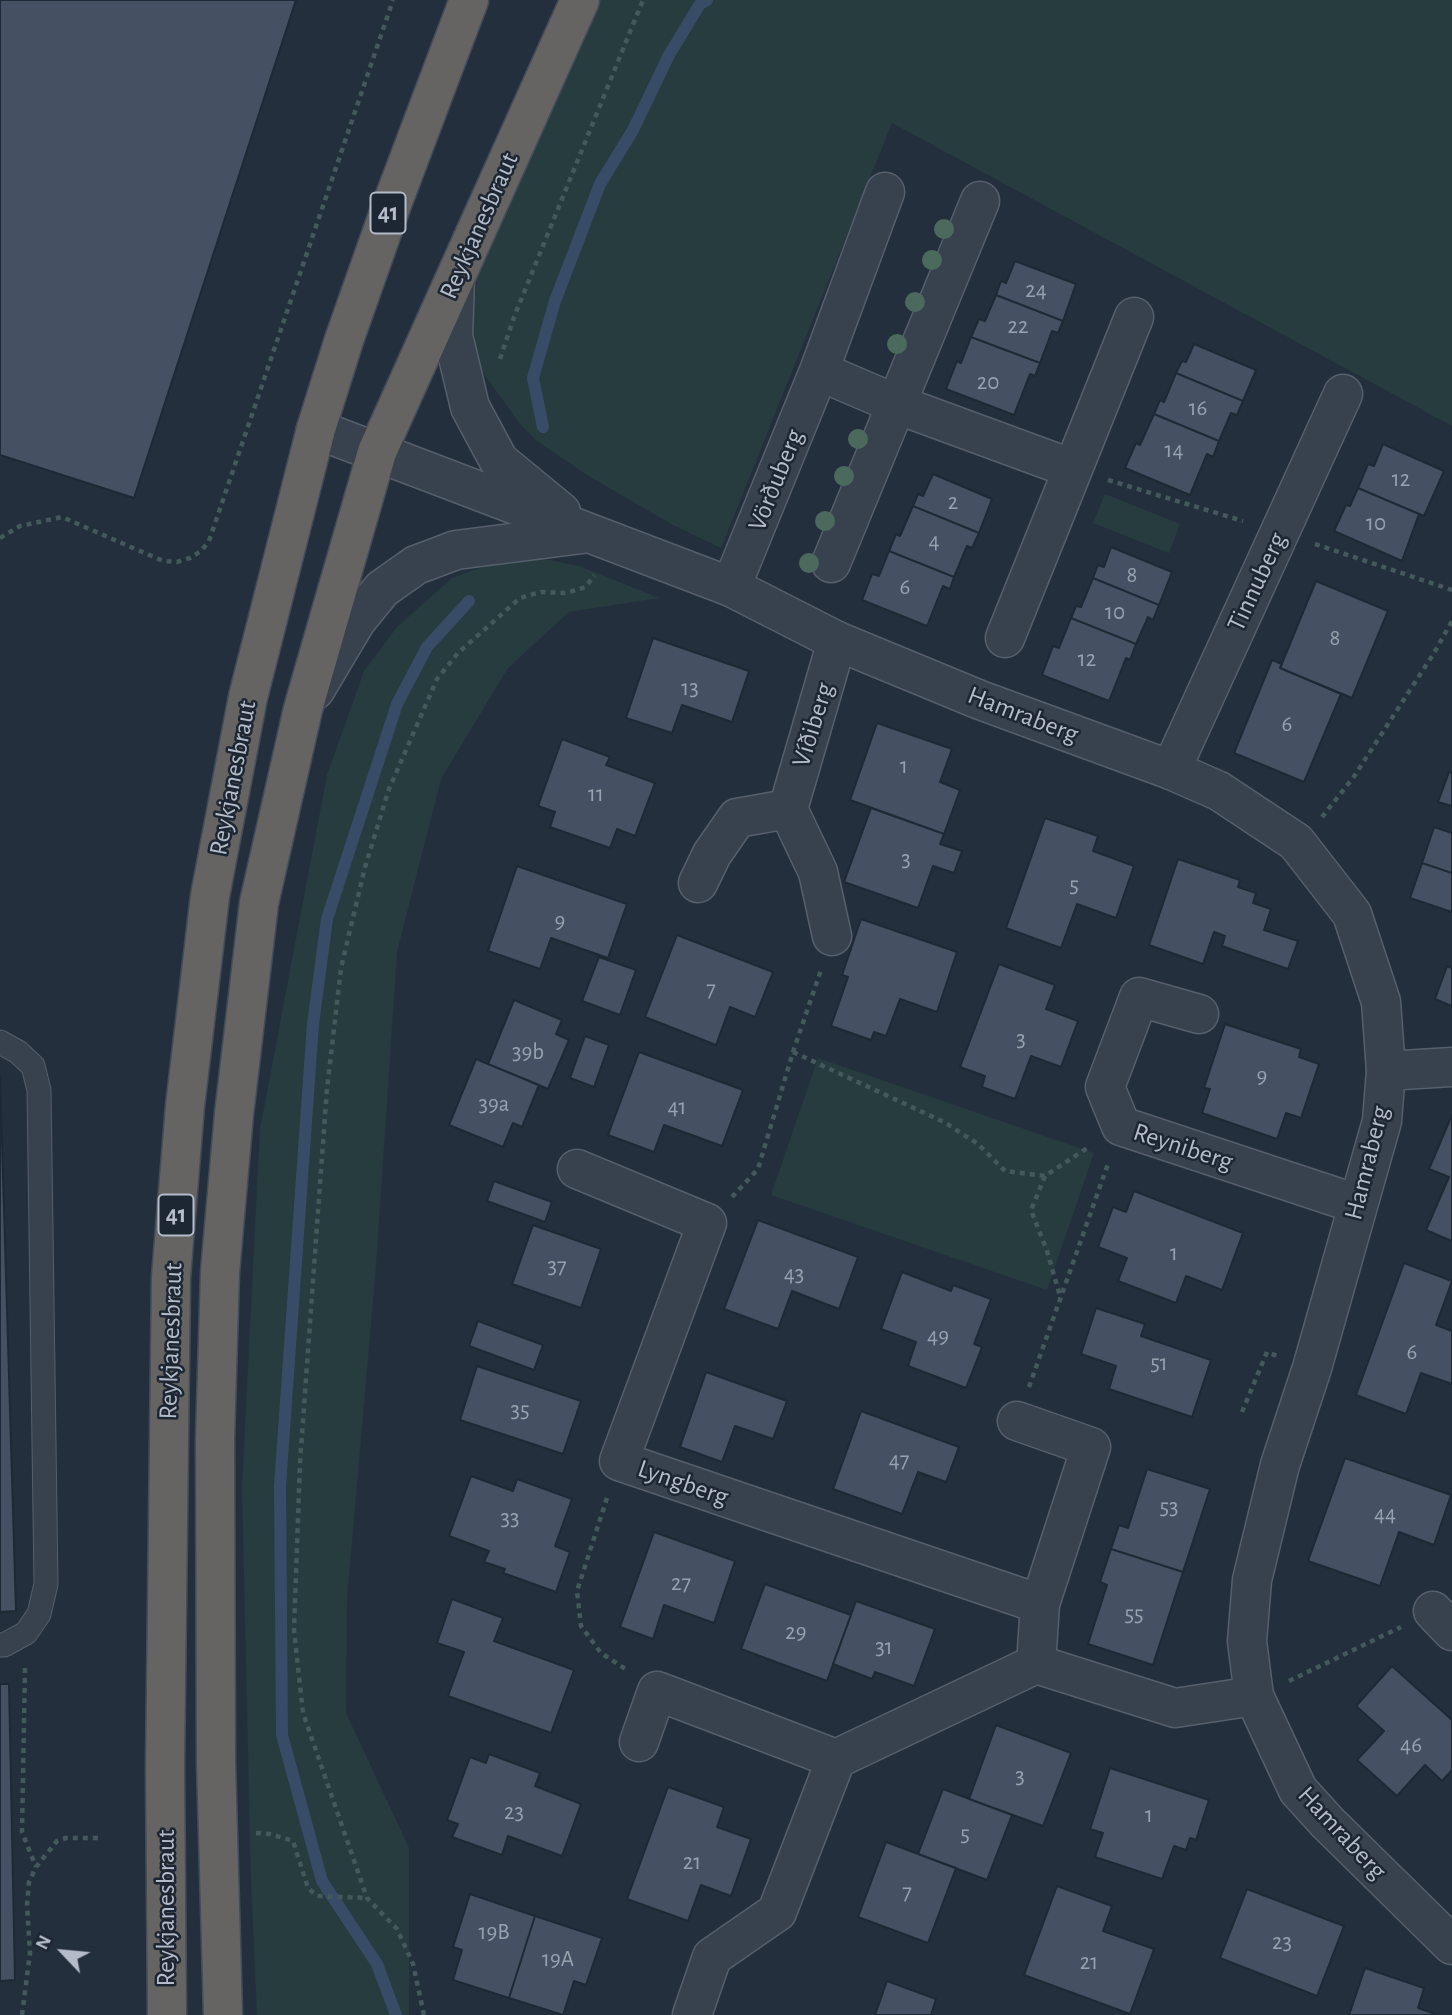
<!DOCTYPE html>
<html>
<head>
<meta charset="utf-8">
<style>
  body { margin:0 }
  #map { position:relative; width:1452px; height:2015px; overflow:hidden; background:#242f3e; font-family:"Alegreya Sans",sans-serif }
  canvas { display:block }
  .north { position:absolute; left:28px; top:1917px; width:70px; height:70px; -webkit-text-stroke:5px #1d2633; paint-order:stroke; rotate:296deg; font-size:19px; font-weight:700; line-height:28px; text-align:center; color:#b4bcc9 }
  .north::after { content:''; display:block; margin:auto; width:24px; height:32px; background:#b4bcc9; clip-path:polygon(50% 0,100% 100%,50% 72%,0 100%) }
</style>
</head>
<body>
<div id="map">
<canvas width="1452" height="2015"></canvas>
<div class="north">N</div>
</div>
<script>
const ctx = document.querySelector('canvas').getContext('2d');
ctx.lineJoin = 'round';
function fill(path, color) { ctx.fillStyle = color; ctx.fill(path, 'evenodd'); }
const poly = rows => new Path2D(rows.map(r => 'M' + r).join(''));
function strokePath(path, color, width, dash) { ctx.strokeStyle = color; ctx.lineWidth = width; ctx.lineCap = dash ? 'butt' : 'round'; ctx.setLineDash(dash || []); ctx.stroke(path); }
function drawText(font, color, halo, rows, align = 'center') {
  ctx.font = font + ' "Alegreya Sans",sans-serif'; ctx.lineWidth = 5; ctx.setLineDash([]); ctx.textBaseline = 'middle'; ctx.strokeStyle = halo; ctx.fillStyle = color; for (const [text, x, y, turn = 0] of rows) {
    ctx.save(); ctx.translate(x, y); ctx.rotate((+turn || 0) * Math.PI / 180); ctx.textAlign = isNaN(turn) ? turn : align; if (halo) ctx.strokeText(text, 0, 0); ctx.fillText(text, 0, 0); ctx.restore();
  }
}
fill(poly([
  [594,0,1452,0,1452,426,892,123,721,548,671,524,587,475,537,441,520,424,476,363,471,336,477,279,490,233],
  [1105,494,1180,524,1169,553,1093,523],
  [520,554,579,566,659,598,569,612,508,668,441,779,397,952,376,1266,347,1599,346,1713,409,1848,409,2015,257,2015,251,1881,242,1488,260,1129,327,775,364,671,397,627,452,578],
  [818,1058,1094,1153,1047,1290,771,1195]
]), '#263c3f');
strokePath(poly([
  [543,427,533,378,555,301,600,184,633,130,669,55,700,4,707,0],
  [396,2015,377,1964,322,1881,282,1735,280,1486,313,1024,327,919,397,704,427,647,469,601]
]), '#394c67', 12);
const building = poly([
  [0,0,296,0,134,498,0,455,0,0],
  [1015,261,1076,284,1063,321,996,295,1001,281,1006,283,1015,261],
  [996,295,1063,321,1058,333,1052,331,1040,363,971,337,979,319,985,321,996,295],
  [971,337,1040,363,1035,376,1030,374,1014,415,946,389,957,361,961,363,971,337],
  [1194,344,1256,370,1243,401,1176,373,1182,361,1186,362,1194,344],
  [1176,373,1243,401,1237,415,1231,413,1219,441,1154,414,1160,400,1164,402,1176,373],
  [1154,414,1219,441,1213,457,1207,454,1190,495,1125,468,1136,443,1140,445,1154,414],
  [1383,444,1444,471,1424,516,1358,488,1368,464,1374,466,1383,444],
  [933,474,992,499,979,533,913,506,918,494,923,496,933,474],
  [1358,488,1419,514,1402,561,1334,531,1346,505,1350,506,1358,488],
  [913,506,979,533,972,548,967,546,954,577,889,551,896,534,900,536,913,506],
  [1111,547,1172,572,1159,605,1093,578,1098,565,1104,567,1111,547],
  [889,551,954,577,950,589,943,586,927,626,862,600,872,574,879,576,889,551],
  [1093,578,1159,605,1153,620,1148,617,1136,644,1071,618,1076,606,1081,607,1093,578],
  [1316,581,1388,611,1352,698,1280,668,1316,581],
  [1071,618,1136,644,1130,660,1126,658,1109,701,1042,675,1053,646,1059,648,1071,618],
  [653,638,749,671,732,722,682,705,672,733,626,718,653,638],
  [1272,660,1282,664,1280,668,1341,694,1304,782,1234,753,1272,660],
  [877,723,952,749,940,782,960,790,944,834,850,800,877,723],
  [562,739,610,757,606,765,655,783,635,836,617,829,610,848,550,827,555,812,538,806,562,739],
  [1449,772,1452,773,1452,806,1438,802,1449,772],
  [871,808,944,834,940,844,962,851,954,873,933,866,918,908,844,882,871,808],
  [1045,818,1098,836,1093,851,1134,866,1116,918,1077,904,1061,948,1006,928,1045,818],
  [1434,827,1452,833,1452,873,1422,863,1434,827],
  [1178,859,1240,880,1238,887,1256,893,1253,903,1271,909,1264,930,1298,941,1288,969,1222,946,1225,936,1214,932,1203,964,1149,945,1178,859],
  [1422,863,1452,873,1452,912,1410,898,1422,863],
  [517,866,627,904,608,958,551,938,540,969,488,951,517,866],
  [861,919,957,952,937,1012,900,999,886,1036,874,1032,871,1040,831,1026,848,977,842,975,861,919],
  [677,935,773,972,755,1017,730,1007,716,1045,645,1017,677,935],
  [599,957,636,970,620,1015,582,1001,599,957],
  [999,964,1055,985,1046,1009,1078,1021,1061,1067,1031,1056,1015,1099,982,1087,985,1076,960,1067,999,964],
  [1447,966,1452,968,1452,1006,1435,999,1447,966],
  [514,1000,562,1020,556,1034,569,1040,548,1089,488,1064,514,1000],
  [1225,1024,1301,1049,1299,1057,1319,1064,1301,1118,1286,1113,1277,1139,1202,1113,1210,1089,1204,1088,1225,1024],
  [585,1036,609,1045,594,1087,570,1078,585,1036],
  [639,1052,743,1090,722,1146,664,1125,654,1152,608,1135,639,1052],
  [476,1059,539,1085,522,1127,513,1123,503,1147,449,1125,476,1059],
  [0,1075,16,1611,0,1612,0,1075],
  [1452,1115,1452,1241,1426,1230,1449,1177,1429,1169,1452,1115],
  [494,1181,552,1202,545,1222,487,1201,494,1181],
  [1134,1191,1243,1233,1222,1290,1186,1276,1176,1303,1118,1281,1127,1258,1098,1247,1113,1207,1126,1212,1134,1191],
  [758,1220,858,1257,839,1309,792,1291,778,1329,724,1309,758,1220],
  [533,1225,601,1249,581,1308,512,1284,533,1225],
  [1404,1263,1452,1281,1436,1325,1452,1331,1452,1384,1421,1373,1406,1414,1356,1395,1404,1263],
  [902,1272,951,1291,953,1285,991,1299,974,1344,982,1347,966,1388,908,1366,916,1342,881,1329,902,1272],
  [1096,1308,1145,1324,1141,1336,1211,1360,1192,1417,1109,1389,1116,1366,1081,1354,1096,1308],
  [478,1321,543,1345,534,1370,469,1346,478,1321],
  [477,1366,581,1401,563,1454,460,1420,477,1366],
  [706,1372,787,1401,773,1439,735,1426,722,1462,680,1447,706,1372],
  [861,1411,959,1447,946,1482,918,1472,902,1514,833,1489,861,1411],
  [1345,1458,1451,1495,1434,1545,1399,1532,1380,1586,1308,1561,1345,1458],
  [1147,1469,1210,1489,1183,1572,1111,1549,1119,1525,1128,1528,1147,1469],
  [471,1476,513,1491,517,1479,572,1499,555,1546,570,1552,556,1592,503,1573,505,1569,484,1562,489,1551,449,1536,471,1476],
  [654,1532,735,1561,714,1623,664,1605,653,1639,620,1627,654,1532],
  [1111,1549,1183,1572,1153,1665,1088,1644,1107,1585,1100,1582,1111,1549],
  [765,1584,851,1615,827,1681,741,1649,765,1584],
  [452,1599,503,1618,494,1641,574,1670,551,1733,448,1696,464,1652,437,1643,452,1599],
  [856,1601,935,1629,914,1686,875,1672,872,1679,833,1664,856,1601],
  [1392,1666,1452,1720,1452,1770,1442,1781,1425,1765,1397,1796,1357,1760,1384,1731,1356,1706,1392,1666],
  [0,1684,9,1684,15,1980,0,1981,0,1684],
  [996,1725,1071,1753,1043,1826,969,1799,996,1725],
  [489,1754,540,1773,535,1786,581,1804,562,1856,508,1836,502,1855,452,1837,458,1824,447,1820,470,1757,486,1763,489,1754],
  [1110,1768,1209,1800,1196,1840,1190,1838,1186,1850,1174,1846,1162,1879,1095,1857,1103,1833,1090,1829,1110,1768],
  [668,1787,724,1807,717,1827,751,1839,731,1896,701,1885,688,1921,627,1899,668,1787],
  [943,1789,1012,1815,987,1880,918,1854,943,1789],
  [886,1842,956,1868,928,1943,858,1917,886,1842],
  [1057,1886,1112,1906,1103,1931,1154,1949,1130,2014,1024,1975,1057,1886],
  [1247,1889,1344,1926,1317,1996,1220,1958,1247,1889],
  [470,1894,535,1916,509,1998,453,1980,462,1950,453,1947,470,1894],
  [535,1916,602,1938,586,1985,574,1981,563,2015,509,1998,535,1916],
  [1365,1968,1424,1988,1418,2008,1438,2015,1349,2015,1365,1968],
  [887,1981,936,1999,931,2015,875,2015,887,1981]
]);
fill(building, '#455162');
strokePath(building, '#1f2835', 2);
const service = poly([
  [0,1042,18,1052,33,1066,39,1090,46,1584,39,1614,26,1633,4,1645,0,1645]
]);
const minor = poly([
  [819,371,896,404,1073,469,1134,317],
  [831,563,980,201],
  [731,587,819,371,885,192],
  [1005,638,1073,469],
  [1171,770,1343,394],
  [698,883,712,854,737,818,788,809],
  [832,936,818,872,788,809,837,641],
  [1199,1014,1139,997,1105,1087,1121,1126,1357,1204],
  [1386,1071,1452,1067],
  [577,1169,707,1223,619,1461,1040,1604],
  [1017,1421,1091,1447,1040,1604,1036,1664],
  [1433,1611,1452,1631],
  [639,1742,657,1691,836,1759],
  [692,2015,712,1957,777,1912,836,1759,1036,1664,1175,1708,1254,1696]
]);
const tertiary = poly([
  [455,281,453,336,470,407,499,461,561,512],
  [316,429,731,587,837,641,980,700,1171,770,1219,791,1296,842,1352,914,1381,1002,1386,1071,1382,1121,1312,1368,1280,1465,1252,1580,1247,1641,1254,1696,1298,1790,1327,1822,1452,1945],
  [315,690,356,621,382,589,416,565,456,550,582,534]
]);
const trunk = poly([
  [167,2015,165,1767,171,1277,185,1106,210,896,248,697,316,429,344,340,392,204,469,0],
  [223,2015,216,1762,215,1439,220,1272,234,1114,259,903,303,709,377,452,580,0]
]);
strokePath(service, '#565f6c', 25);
strokePath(minor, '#565f6c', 41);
strokePath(tertiary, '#565f6c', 41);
strokePath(trunk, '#434c59', 41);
strokePath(poly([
  [500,359,514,317,643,0],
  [1108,480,1243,521],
  [0,538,20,526,62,517,163,561,177,562,190,558,201,551,209,541,393,0],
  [1315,544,1452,590],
  [1322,817,1353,778,1434,653,1452,621],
  [793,1052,944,1122,978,1144,1005,1171,1045,1176,1089,1147],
  [1045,1176,1031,1210,1047,1251,1060,1296],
  [732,1197,758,1169,793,1052,821,970],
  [1029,1387,1109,1161],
  [1242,1412,1267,1352,1277,1356],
  [607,1498,577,1591,581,1626,601,1653,627,1670],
  [25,1668,22,1832,36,1867],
  [1289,1681,1401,1627],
  [256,1833,270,1834,293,1841,308,1888,317,1896,367,1898],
  [22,2015,30,1953,27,1905,29,1882,36,1867,57,1841,66,1838,102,1838],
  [424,2015,413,1964,397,1929,367,1898,303,1713,294,1630,300,1463,318,1211,327,1089,341,968,365,867,389,789,437,679,458,653,520,598,541,592,566,593,586,587,594,575]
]), '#44595c', 4.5, [5, 5]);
strokePath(service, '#38414e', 23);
strokePath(minor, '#38414e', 38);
strokePath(tertiary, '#38414e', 38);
strokePath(trunk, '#656462', 38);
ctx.fillStyle = '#4b6a5d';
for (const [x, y] of [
  [944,229],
  [932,260],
  [915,302],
  [897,344],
  [858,439],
  [844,476],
  [825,521],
  [809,563]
]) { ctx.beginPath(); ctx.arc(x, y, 10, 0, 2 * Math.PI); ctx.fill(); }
drawText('23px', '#98a1af', null, [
  ["24",1036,290],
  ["22",1018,326],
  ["20",988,382],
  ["16",1198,408],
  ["14",1174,450],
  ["12",1401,479],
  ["2",953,502],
  ["10",1376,523],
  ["4",934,541],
  ["8",1132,575],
  ["6",905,587],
  ["10",1115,612],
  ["8",1335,638],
  ["12",1087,659],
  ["13",690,688],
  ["6",1287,724],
  ["1",904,766],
  ["11",596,794],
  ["3",906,859],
  ["5",1074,885],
  ["9",560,921],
  ["7",711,989],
  ["3",1021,1039],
  ["39b",528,1052],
  ["9",1262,1076],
  ["39a",494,1104],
  ["41",677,1107],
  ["1",1174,1253],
  ["37",557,1266],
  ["43",794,1274],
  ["49",938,1336],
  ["6",1412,1352],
  ["51",1159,1363],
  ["35",520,1410],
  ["47",899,1460],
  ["53",1169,1507],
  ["44",1385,1514],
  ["33",510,1518],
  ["27",681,1583],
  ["55",1134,1614],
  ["29",796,1632],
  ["31",884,1647],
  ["46",1411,1745],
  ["3",1020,1776],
  ["23",514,1812],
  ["1",1149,1815],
  ["5",965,1834],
  ["21",692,1862],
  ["7",907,1892],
  ["19B",494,1932],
  ["23",1282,1942],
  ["19A",558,1959],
  ["21",1089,1962]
]);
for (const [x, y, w] of [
  [388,213,35],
  [176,1215,35]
]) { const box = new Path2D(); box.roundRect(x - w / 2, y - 20.5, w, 41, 5); ctx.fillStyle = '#1d2633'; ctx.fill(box); strokePath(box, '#b4bcc9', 2); }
drawText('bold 24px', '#b4bcc9', null, [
  ["41",388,213],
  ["41",176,1215]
]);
drawText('26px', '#b4bcc9', '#1d2633', [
  ["Reykjanesbraut",479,226,-66],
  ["Vörðuberg",776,480,-68],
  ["Tinnuberg",1257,582,-65],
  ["Hamraberg",1023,715,21],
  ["Víðiberg",813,725,-73],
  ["Reykjanesbraut",233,778,-79],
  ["Reyniberg",1183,1147,18],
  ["Hamraberg",1367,1163,-76],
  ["Reykjanesbraut",171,1341,-88],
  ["Lyngberg",683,1483,19],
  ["Hamraberg",1342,1833,47],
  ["Reykjanesbraut",166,1908,-90]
]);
</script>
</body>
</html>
